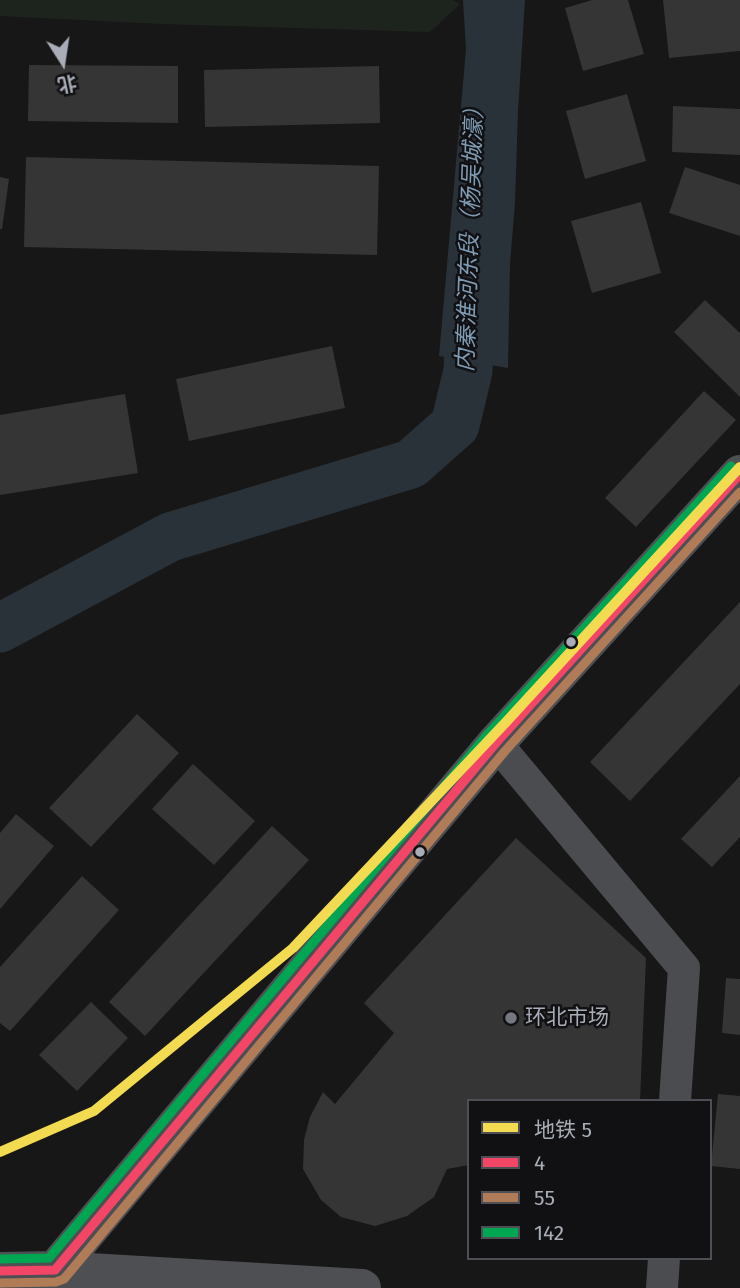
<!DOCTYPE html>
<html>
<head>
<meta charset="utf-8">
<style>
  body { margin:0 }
  #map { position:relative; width:740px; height:1288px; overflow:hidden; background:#171717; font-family:"Fira Sans","Noto Sans SC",sans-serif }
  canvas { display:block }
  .legend { position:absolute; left:467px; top:1099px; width:245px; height:161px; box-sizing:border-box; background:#111113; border:2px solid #4d4f55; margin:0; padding:9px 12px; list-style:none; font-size:21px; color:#a8adb8 }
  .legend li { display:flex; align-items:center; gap:14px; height:35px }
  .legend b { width:35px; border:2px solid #4d4f55 }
  .north { position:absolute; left:28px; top:28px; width:70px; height:70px; -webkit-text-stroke:5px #111113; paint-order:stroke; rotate:168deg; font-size:19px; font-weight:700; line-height:28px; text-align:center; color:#a8adb8 }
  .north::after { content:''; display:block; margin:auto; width:24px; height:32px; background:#a8adb8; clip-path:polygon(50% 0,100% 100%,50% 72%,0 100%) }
</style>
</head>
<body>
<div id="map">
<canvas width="740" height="1288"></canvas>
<ul class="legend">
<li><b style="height:9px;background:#f2da51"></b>地铁 5</li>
<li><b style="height:9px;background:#f34667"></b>4</li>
<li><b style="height:9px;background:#b07c57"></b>55</li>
<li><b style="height:9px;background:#00a651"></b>142</li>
</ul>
<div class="north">北</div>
</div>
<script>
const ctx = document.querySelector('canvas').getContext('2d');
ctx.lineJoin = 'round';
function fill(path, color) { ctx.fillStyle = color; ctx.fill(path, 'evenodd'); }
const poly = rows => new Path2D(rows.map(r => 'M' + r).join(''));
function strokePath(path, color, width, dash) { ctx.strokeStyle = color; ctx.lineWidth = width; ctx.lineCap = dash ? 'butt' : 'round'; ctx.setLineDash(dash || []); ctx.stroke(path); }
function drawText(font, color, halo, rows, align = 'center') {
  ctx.font = font + ' "Fira Sans","Noto Sans SC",sans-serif'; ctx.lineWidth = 5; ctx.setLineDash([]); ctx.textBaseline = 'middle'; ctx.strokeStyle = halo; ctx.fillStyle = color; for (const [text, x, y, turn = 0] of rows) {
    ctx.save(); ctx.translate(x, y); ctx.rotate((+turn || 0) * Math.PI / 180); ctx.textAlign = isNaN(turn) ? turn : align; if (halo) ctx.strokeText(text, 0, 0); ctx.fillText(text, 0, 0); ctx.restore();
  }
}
fill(poly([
  [0,0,452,0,460,4,430,32,162,24,0,16]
]), '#1d241e');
fill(poly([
  [463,0,525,0,518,111,515,203,510,263,508,368,439,356,466,49]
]), '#2a3239');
strokePath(poly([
  [0,628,170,537,411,464,455,425,468,371,471,294]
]), '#2a3239', 49);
fill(poly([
  [592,0,628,0,644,54,583,71,565,8],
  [663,0,740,0,740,51,669,58],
  [29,65,178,66,178,123,28,121],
  [379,66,380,123,205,127,204,70],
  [627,94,646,161,585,179,566,111],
  [673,106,740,109,740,155,672,152],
  [26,157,379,166,377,255,24,247],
  [685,167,740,185,740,236,669,213],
  [0,177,9,179,2,229,0,229],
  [641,202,661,273,592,293,571,221],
  [705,300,740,333,740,397,674,332],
  [332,346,345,408,189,441,176,379],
  [704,391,736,420,636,527,605,498],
  [125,394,138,473,0,495,0,415],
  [740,602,740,684,630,801,590,762],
  [137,714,179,753,91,847,49,808],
  [193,764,255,821,214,865,152,809],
  [740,776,740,837,712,867,681,839],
  [16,814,54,846,0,909,0,833],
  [272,826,309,860,145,1036,109,1002],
  [516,838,646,958,640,1101,469,1101,469,1165,447,1169,434,1197,407,1216,375,1226,341,1217,321,1200,303,1169,304,1140,310,1117,323,1092,335,1104,394,1033,364,1003],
  [82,876,119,910,10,1031,0,1023,0,967],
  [726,978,740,979,740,1035,722,1033],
  [91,1002,128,1038,77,1091,39,1055],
  [718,1094,740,1096,740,1169,711,1166]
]), '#353536');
strokePath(poly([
  [496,743,684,968,675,1101],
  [662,1288,664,1258]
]), '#4b4c50', 32);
strokePath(poly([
  [55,1270,496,743,740,474],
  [0,1271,55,1270,362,1288]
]), '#4d4f52', 38);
strokePath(poly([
  [0,1271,55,1270,496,743,740,474]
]), '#f34667', 9);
strokePath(poly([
  [0,1283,56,1282,64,1279,505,751,740,492]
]), '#b07c57', 9);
strokePath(poly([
  [0,1259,49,1258,487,735,731,466]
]), '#00a651', 9);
strokePath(poly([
  [0,1152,94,1111,293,948,507,721,740,467]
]), '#f2da51', 10);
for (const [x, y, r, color] of [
  [571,642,6,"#a8adb8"],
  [420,852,6,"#a8adb8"],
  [511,1018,7,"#757880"]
]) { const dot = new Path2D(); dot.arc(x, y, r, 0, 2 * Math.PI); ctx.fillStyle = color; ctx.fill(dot); strokePath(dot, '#111113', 2.5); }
drawText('21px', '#a8adb8', '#111113', [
  ["环北市场",525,1018]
], 'left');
drawText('italic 23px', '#7f9bb3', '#111113', [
  ["内秦淮河东段（杨吴城濠）",471,234,-88]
]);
</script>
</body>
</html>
